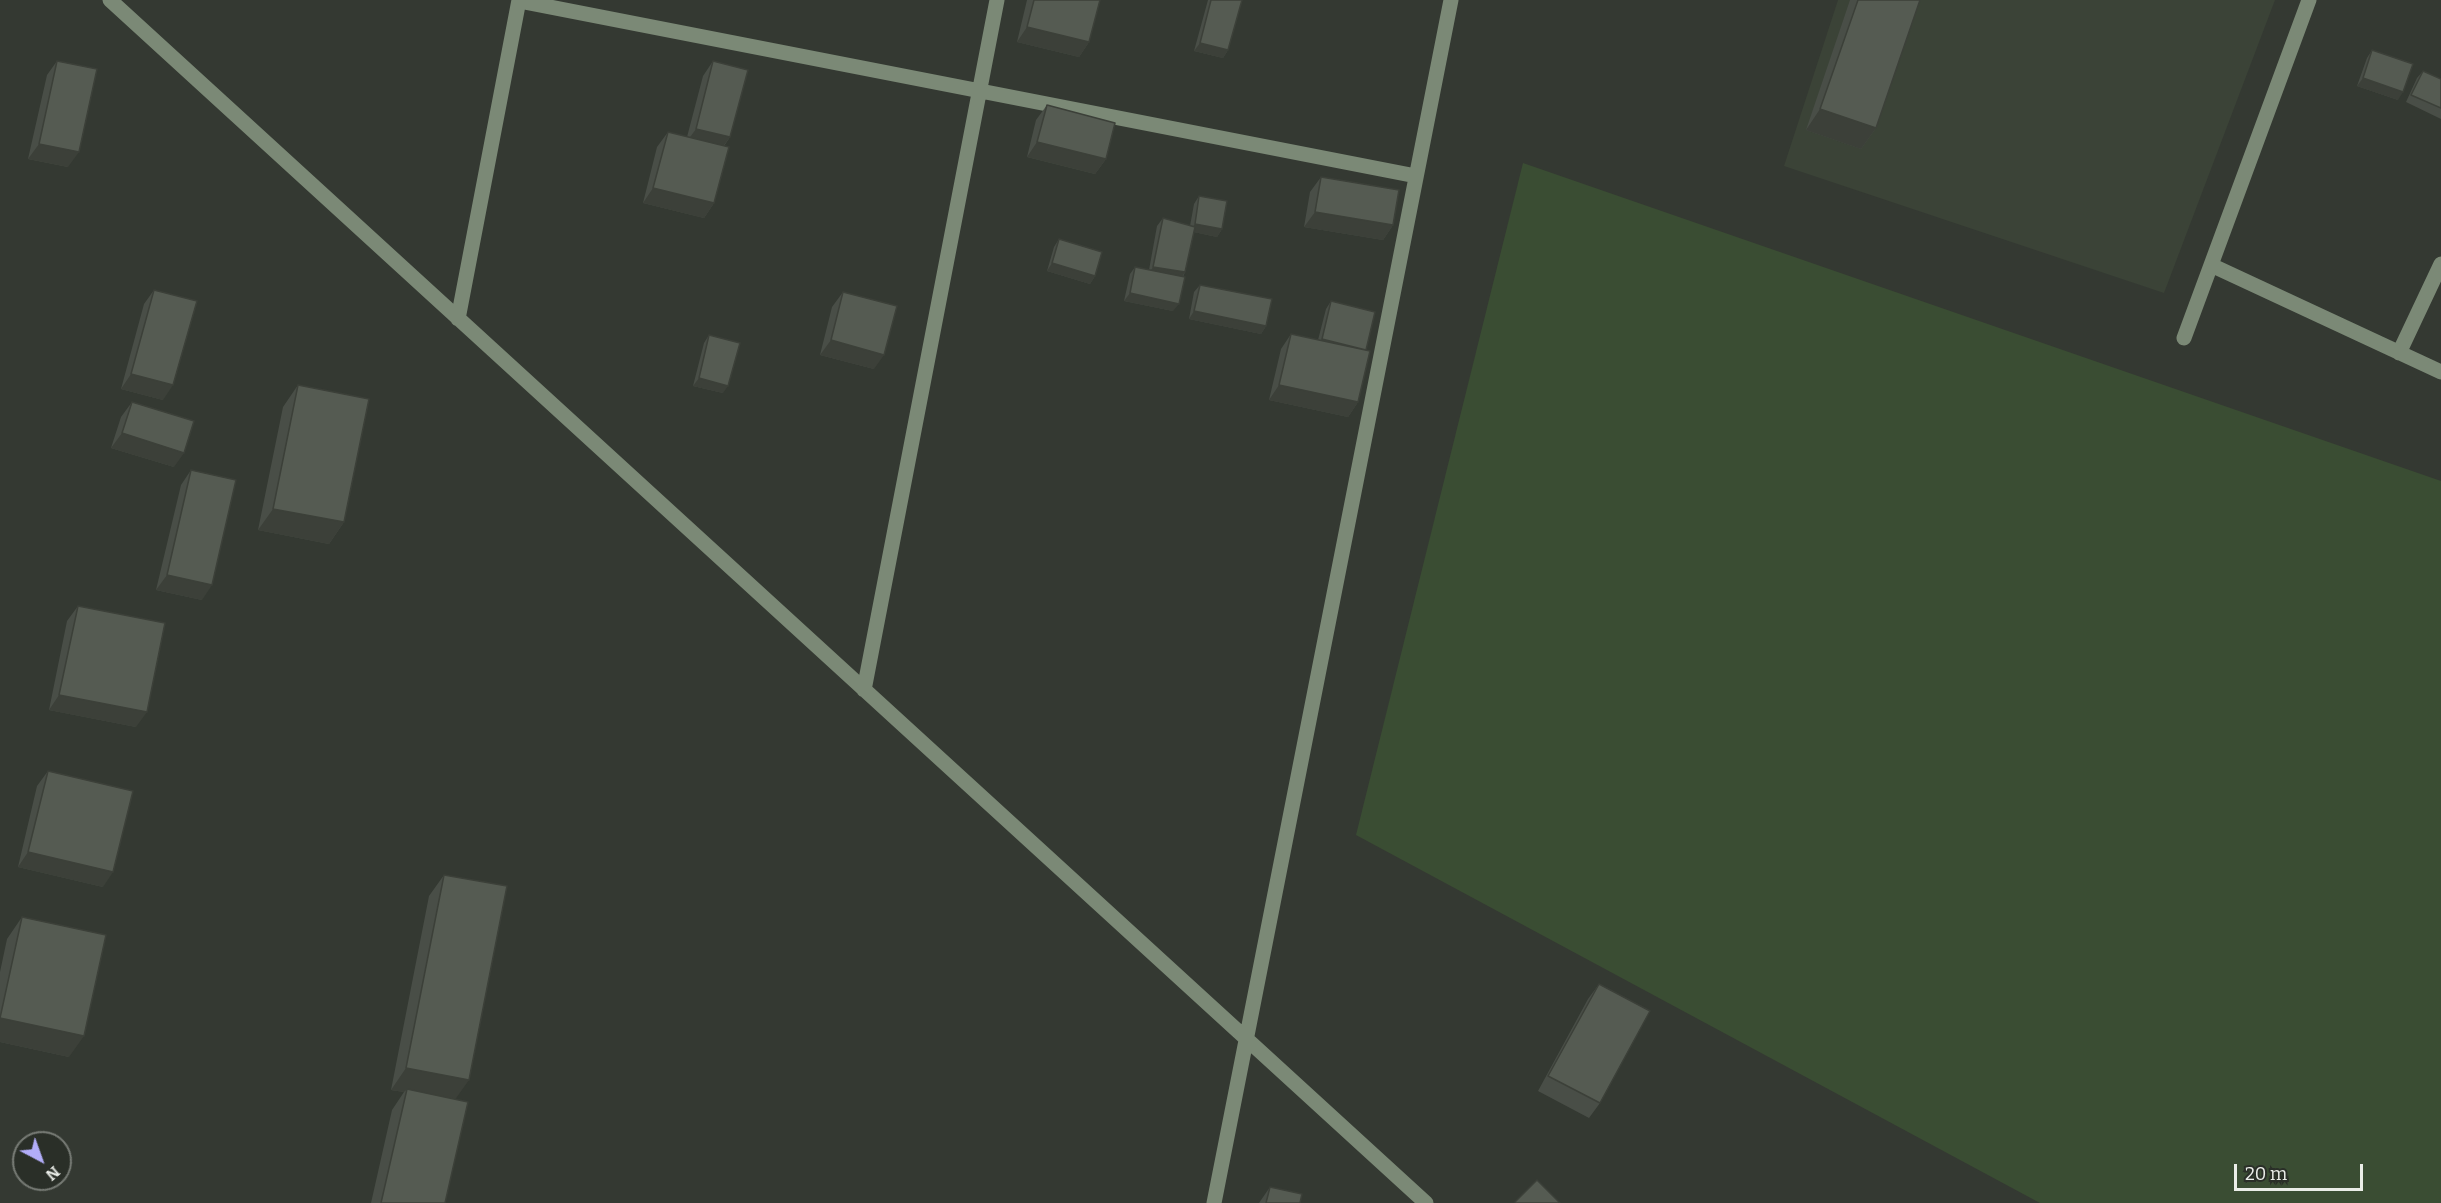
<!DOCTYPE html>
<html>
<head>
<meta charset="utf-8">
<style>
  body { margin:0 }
  #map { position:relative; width:2441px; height:1203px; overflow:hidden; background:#343932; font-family:Bitter,serif }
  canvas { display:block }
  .north { position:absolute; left:12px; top:1131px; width:60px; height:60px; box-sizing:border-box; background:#2a2f28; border:2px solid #777b75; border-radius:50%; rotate:139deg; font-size:16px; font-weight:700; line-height:24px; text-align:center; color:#eaede8 }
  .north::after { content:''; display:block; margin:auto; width:21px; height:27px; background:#b2adf9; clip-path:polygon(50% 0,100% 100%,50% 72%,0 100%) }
  .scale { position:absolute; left:2234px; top:1164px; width:129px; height:27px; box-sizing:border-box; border:3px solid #eaede8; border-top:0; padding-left:8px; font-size:18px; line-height:21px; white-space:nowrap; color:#eaede8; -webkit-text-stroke:4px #2a2f28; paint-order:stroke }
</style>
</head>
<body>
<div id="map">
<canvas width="2441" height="1203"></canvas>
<div class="north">N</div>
<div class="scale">20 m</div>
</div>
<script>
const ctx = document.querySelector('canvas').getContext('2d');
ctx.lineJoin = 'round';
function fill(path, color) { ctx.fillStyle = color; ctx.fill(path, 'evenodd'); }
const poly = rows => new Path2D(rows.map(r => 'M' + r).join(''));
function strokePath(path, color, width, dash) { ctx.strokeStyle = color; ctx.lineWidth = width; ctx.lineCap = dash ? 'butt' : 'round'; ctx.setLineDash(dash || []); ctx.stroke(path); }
fill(poly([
  [1838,0,2275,0,2164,293,1784,166]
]), '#3b4337');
fill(poly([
  [1523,163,2441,481,2441,1203,2040,1203,1356,835]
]), '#3a4d33');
strokePath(poly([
  [110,0,1426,1203],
  [519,1,1416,176],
  [2211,265,2441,372],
  [458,319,519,0],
  [2184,338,2309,0],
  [2399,353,2441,264],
  [864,690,997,0],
  [1214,1203,1451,0]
]), '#7b8976', 15);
fill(poly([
  [1027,0,1100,0,1089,42,1079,57,1017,42],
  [1208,0,1242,0,1228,50,1223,58,1194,51],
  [1850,0,1920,0,1876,128,1861,149,1806,130],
  [2372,50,2398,100,2357,86,2367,58],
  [57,61,68,167,28,159,47,75],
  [713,61,730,137,724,146,714,203,704,218,643,203,657,147,668,132,687,137,703,76],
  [2423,71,2441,79,2441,119,2406,102,2417,78],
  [1047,105,1106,159,1095,174,1027,157,1036,120],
  [1321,177,1393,225,1383,240,1304,227,1310,192],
  [1199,196,1222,229,1217,237,1194,232,1185,272,1183,277,1173,311,1124,301,1130,274,1135,267,1149,270,1157,226,1163,218,1190,226,1194,204],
  [1059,239,1095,276,1090,284,1047,271,1054,247],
  [1200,285,1266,326,1261,334,1189,319,1194,292],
  [154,290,163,400,121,389,144,304],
  [843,292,874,369,820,355,832,307],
  [1331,301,1365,350,1358,402,1348,417,1269,400,1281,349,1291,334,1318,340,1326,309],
  [709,335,723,393,693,386,704,343],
  [298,385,344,522,329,544,258,530,283,407],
  [132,402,174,467,111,448,121,417],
  [191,470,202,600,156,590,181,485],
  [78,606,136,727,49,710,67,621],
  [48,771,103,887,18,867,37,786],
  [444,875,455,1100,445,1203,371,1203,392,1110,404,1092,391,1090,429,896],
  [22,917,69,1057,0,1042,0,972,7,939],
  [1599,984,1600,1103,1589,1118,1538,1091,1588,999],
  [1270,1187,1300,1203,1259,1203]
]), '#494e47');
fill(poly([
  [1027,27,1089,42,1079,57,1017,42],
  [1200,43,1228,50,1223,58,1194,51],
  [2363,78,2403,92,2398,100,2357,86],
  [1820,109,1876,128,1861,149,1806,130],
  [696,129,730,137,719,152,685,144],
  [1037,142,1106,159,1095,174,1027,157],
  [39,144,79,152,68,167,28,159],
  [653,188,714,203,704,218,643,203],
  [1315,212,1393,225,1383,240,1304,227],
  [1195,224,1222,229,1217,237,1189,231],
  [1052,263,1095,276,1090,284,1047,271],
  [1153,267,1185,272,1180,280,1148,275],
  [1130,293,1179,304,1173,311,1124,301],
  [1194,311,1266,326,1261,334,1189,319],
  [1322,339,1366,350,1316,346],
  [831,340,884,355,874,369,820,355],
  [131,374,173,385,163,400,121,389],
  [699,378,728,386,723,393,693,386],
  [1279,385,1358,402,1348,417,1269,400],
  [122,433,184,453,174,467,111,448],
  [273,509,344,522,329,544,258,530],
  [167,575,212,585,202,600,156,590],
  [59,695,147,712,136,727,49,710],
  [28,852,113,872,103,887,18,867],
  [0,1018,84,1036,69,1057,0,1042],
  [406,1068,469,1080,454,1101,407,1089,404,1092,391,1090]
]), '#3c4039');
const building = poly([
  [1034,0,1100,0,1089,42,1027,27,1034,0],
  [1211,0,1242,0,1228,50,1200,43,1211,0],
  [1858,0,1920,0,1876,128,1820,109,1858,0],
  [2372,50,2413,64,2403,92,2363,78,2372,50],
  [57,61,97,69,79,152,39,144,57,61],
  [713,61,748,70,730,137,696,129,713,61],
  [2423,71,2441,79,2441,108,2411,95,2423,71],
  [1047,105,1115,123,1106,159,1037,142,1047,105],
  [668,132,729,147,714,203,653,188,668,132],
  [1321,177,1399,190,1393,225,1315,212,1321,177],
  [1199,196,1227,201,1222,229,1195,224,1199,196],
  [1163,218,1195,227,1185,272,1153,267,1163,218],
  [1059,239,1102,252,1095,276,1052,263,1059,239],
  [1135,267,1185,277,1179,304,1130,293,1135,267],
  [1200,285,1272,299,1266,326,1194,311,1200,285],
  [154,290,197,301,173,385,131,374,154,290],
  [843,292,897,306,884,355,831,340,843,292],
  [1331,301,1375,312,1366,350,1322,339,1331,301],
  [1291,334,1370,351,1358,402,1279,385,1291,334],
  [709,335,740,343,728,386,699,378,709,335],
  [298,385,369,399,344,522,273,509,298,385],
  [132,402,194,421,184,453,122,433,132,402],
  [191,470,236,480,212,585,167,575,191,470],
  [78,606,165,623,147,712,59,695,78,606],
  [48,771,133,791,113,872,28,852,48,771],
  [444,875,507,886,469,1080,406,1068,444,875],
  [22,917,106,935,84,1036,0,1018,22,917],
  [1599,984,1650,1011,1600,1103,1548,1076,1599,984],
  [407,1089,468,1102,445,1203,381,1203,407,1089],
  [1537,1180,1560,1203,1516,1203,1515,1202,1537,1180],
  [1270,1187,1302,1194,1300,1203,1266,1203,1270,1187]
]);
fill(building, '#555b52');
strokePath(building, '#3c4039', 1.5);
</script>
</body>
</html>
